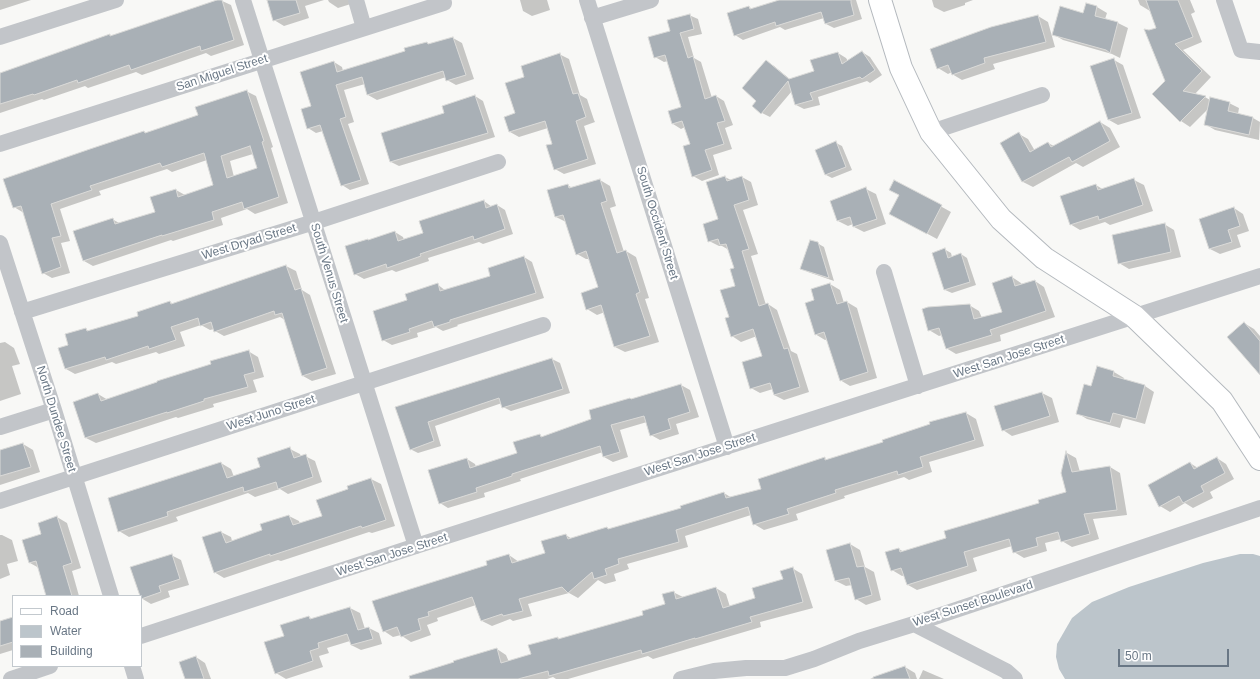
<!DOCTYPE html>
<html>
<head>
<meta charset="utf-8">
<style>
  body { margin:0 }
  #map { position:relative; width:1260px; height:679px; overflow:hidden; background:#f8f8f6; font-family:Arial,sans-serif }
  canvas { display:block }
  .legend { position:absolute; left:12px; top:595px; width:130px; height:72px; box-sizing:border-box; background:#fff; border:1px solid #c3c9ce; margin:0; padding:5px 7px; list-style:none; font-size:12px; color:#697785 }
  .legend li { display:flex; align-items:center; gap:8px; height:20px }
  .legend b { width:20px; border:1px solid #c3c9ce }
  .scale { position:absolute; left:1118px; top:649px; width:111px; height:18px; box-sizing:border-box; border:2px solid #697785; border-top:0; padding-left:5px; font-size:12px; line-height:14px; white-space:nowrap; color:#697785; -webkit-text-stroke:3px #fff; paint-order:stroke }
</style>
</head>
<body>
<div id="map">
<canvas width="1260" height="679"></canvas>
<ul class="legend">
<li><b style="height:5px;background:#fff"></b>Road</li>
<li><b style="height:11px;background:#bcc5cb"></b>Water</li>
<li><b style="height:11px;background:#a9b0b6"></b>Building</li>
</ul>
<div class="scale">50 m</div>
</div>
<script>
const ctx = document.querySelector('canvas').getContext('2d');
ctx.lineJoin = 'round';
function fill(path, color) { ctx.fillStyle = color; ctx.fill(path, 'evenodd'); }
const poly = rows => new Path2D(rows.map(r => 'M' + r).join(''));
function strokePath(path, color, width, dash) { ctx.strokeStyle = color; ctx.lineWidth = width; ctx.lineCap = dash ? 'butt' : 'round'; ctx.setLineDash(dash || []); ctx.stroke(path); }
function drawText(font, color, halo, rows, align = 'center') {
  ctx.font = font + ' Arial,sans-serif'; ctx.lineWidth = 4; ctx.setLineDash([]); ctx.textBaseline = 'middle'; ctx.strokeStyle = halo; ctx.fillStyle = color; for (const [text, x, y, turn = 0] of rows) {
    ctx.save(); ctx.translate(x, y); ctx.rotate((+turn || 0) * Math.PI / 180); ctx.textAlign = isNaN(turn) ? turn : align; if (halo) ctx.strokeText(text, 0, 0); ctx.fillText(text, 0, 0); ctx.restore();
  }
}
fill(poly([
  [1240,554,1253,554,1260,556,1260,679,1065,679,1059,669,1056,657,1057,644,1072,618,1092,602,1129,587,1203,563]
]), '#bcc5cb');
fill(poly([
  [0,0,31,0,0,10],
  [220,0,231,5,244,45,211,56,206,53,142,75,136,72,88,88,85,86,44,100,42,99,0,113,0,74,110,35,111,36],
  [268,0,324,0,305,6,309,18,284,26,274,20],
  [328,0,356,0,357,2,338,8,329,2],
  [520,0,547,0,550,10,532,16,523,11],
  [781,0,856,0,862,19,834,28,826,24,824,18,785,30,780,27,743,40,735,35,749,7,753,9],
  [932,0,973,0,965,3,965,5,944,12,934,7],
  [1138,0,1190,0,1195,12,1191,14,1202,42,1183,50,1211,77,1194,95,1205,97,1210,100,1229,103,1239,108,1238,114,1253,118,1260,122,1259,140,1215,130,1205,124,1209,108,1190,127,1181,121,1149,32,1157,28,1150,11,1140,5],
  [1086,4,1097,7,1107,13,1105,19,1118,23,1128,28,1120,58,1112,54,1063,40,1053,34,1084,14],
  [689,15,698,19,702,34,688,37,694,58,701,62,712,98,716,96,724,101,733,125,725,128,732,149,713,155,719,175,702,181,693,176,691,145,685,127,681,129,673,124,682,108,668,61,664,62,655,57,671,32],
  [1038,16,1048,22,1055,47,993,64,995,69,962,80,952,74,952,72,948,74,938,68],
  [453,38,462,43,474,79,456,85,447,80,446,77,377,100,368,95,365,84,344,90,354,122,348,124,369,184,350,190,342,185,323,131,316,133,308,128,312,106,334,62,342,67,343,71,406,52,427,43,430,45],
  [862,52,870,57,882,75,870,83,867,81,818,97,820,105,804,109,796,105,792,91,770,117,762,113,758,100,766,61,774,66,791,80,815,72,838,53,846,58,848,61],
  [559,54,569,59,580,95,587,99,594,120,595,122,584,126,596,164,564,174,555,169,553,144,548,128,519,137,510,132,506,117,516,114,526,78],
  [1114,60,1123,65,1141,118,1118,125,1109,120],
  [246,91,256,96,273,147,271,148,288,203,255,214,247,209,221,218,223,225,173,241,171,240,93,266,84,261,112,219,121,224,156,212,176,190,185,195,215,185,207,160,172,172,167,169,99,191,101,195,60,209,70,241,61,243,70,273,52,278,43,273,24,213,14,207,144,132,146,133,199,116],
  [253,154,258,169,234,177,230,161],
  [475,96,483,101,495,137,399,166,391,162],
  [1100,122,1110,128,1120,147,1083,167,1076,163,1033,187,1023,182,1002,143,1019,134,1028,139,1035,151,1048,143,1054,146],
  [836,143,842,146,852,170,832,178,826,175],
  [725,177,731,180,742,177,751,182,758,205,743,210,758,254,751,256,766,305,768,304,777,310,791,351,797,354,809,392,784,400,774,395,773,389,760,393,751,388,764,357,757,336,741,342,732,336,730,317,736,286,735,269,729,250,722,246,719,246,709,241,719,220],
  [600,180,610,186,616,206,610,208,624,252,626,251,636,257,649,298,645,299,659,342,625,352,615,347,605,312,597,315,587,309,599,288,589,259,586,259,577,254,566,222,556,217,567,185,573,188],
  [1134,180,1144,185,1153,211,1110,225,1105,222,1080,230,1070,224,1096,185,1104,190],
  [895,181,951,212,937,239,900,219,900,195],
  [866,189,876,194,886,224,864,232,854,227,853,224,848,226,838,221,831,201],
  [484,201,492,207,497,205,505,210,513,234,483,244,479,242,428,258,429,261,396,272,392,270,364,279,355,274,368,240,369,241,395,232,403,237,404,240,424,233],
  [1234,208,1243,214,1249,231,1237,235,1241,247,1220,254,1210,249,1200,220],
  [1164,224,1174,230,1181,257,1129,269,1119,263],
  [817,243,824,247,834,281,808,272,801,268],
  [944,249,951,253,952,257,961,254,967,258,976,285,952,293,945,290],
  [524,257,532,262,544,298,457,325,458,326,443,331,436,327,417,333,418,337,392,345,383,340,408,300,437,284,446,291,492,276],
  [286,266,296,271,302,290,310,295,336,374,312,381,303,376,285,320,280,317,224,336,215,331,214,329,210,330,201,325,180,332,185,346,159,354,156,352,116,364,112,362,75,374,66,369,70,346,86,329,90,332,139,316,170,302,174,304],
  [1012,277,1021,283,1022,285,1035,281,1044,287,1055,317,1000,335,1001,341,956,354,946,348,942,335,939,336,929,330,969,305,979,311,982,318,1003,312],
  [830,284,840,290,844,303,847,302,857,308,877,378,850,386,840,380,828,339,825,340,815,334,815,301],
  [1244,323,1254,329,1260,336,1260,373],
  [5,342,14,348,20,364,12,366,21,394,0,401,0,343],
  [248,351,258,357,264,377,253,380,257,392,213,404,214,407,178,418,176,417,96,443,86,438,98,394,108,400,212,365],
  [552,359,560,363,570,393,511,411,503,407,502,403,435,426,441,446,418,453,410,449,396,408],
  [1097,367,1114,372,1124,378,1123,380,1145,386,1154,392,1145,424,1123,418,1120,428,1087,419,1077,413,1092,388],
  [681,385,690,390,699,417,676,424,679,434,660,440,651,435,647,422,620,430,628,457,613,462,604,457,603,452,520,479,521,481,484,493,485,497,448,508,440,503,467,459,475,464,476,467,518,453,540,435,543,437,593,420,632,400],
  [1042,393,1052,398,1059,422,1012,436,1003,430,995,407],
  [966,413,976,419,984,446,929,462,932,472,909,480,904,477,844,496,845,498,796,514,798,520,764,530,754,524,751,515,685,536,688,547,627,564,629,569,614,574,616,581,605,584,598,580,578,598,569,593,528,604,532,616,513,621,510,619,492,626,482,621,476,605,437,618,438,621,427,625,431,635,411,642,402,636,401,635,393,637,384,631,488,566,509,555,519,562,546,554,566,535,572,539,607,528,610,530,682,509,724,493,732,498,762,489,824,458,828,460,884,443],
  [23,444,33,450,40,472,0,485,0,451],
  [290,449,300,454,301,457,305,456,315,461,322,482,288,494,280,489,255,497,248,493,176,517,178,521,129,537,119,531,221,463,231,469,234,477,261,468],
  [1067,453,1076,458,1080,472,1110,467,1120,473,1127,515,1093,519,1099,539,1072,547,1062,541,1061,539,1045,543,1047,551,1024,558,1014,552,1012,546,973,558,977,571,917,590,908,585,905,575,902,576,892,570,899,549,904,552,948,539,1067,493,1062,473],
  [1217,458,1226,464,1234,479,1210,492,1213,498,1193,508,1185,503,1170,512,1160,506,1190,463,1198,468],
  [371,479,381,484,395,526,372,533,369,532,281,561,278,560,224,578,214,572,203,538,221,532,231,537,232,541,263,531,289,516,299,521,300,524,323,516,349,490,348,486],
  [57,517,67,523,81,568,72,571,79,596,47,596,39,568,30,563,23,541,43,535],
  [0,535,2,535,12,540,18,561,7,564,10,575,0,579],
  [850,544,860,550,865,567,874,572,881,600,866,605,856,599,852,585,846,586,836,581],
  [171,555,181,560,189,585,168,591,170,597,151,604,141,598],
  [792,568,802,574,813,608,760,622,761,627,653,659,648,656,568,679,556,679,553,677,547,679,411,679,497,649,506,655,509,662,532,655,558,638,560,639,644,615,666,605,673,592,683,597,716,588,726,594,730,607,756,598,784,580],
  [350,608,360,613,365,629,369,628,379,633,382,644,361,650,351,645,350,641,327,648,329,653,319,656,323,667,286,679,276,673,285,636,309,617,313,619],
  [13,618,13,650,0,654,0,622],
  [196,657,205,663,211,679,186,679],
  [905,667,915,673,917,679,870,679],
  [923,670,944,679,919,679]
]), '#0003');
const building = poly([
  [217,0,222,0,234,40,201,51,200,46,131,70,129,65,78,83,77,80,34,95,33,94,0,104,0,73,110,34,110,36,217,0],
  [267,0,296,0,300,13,273,21,267,0],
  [779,0,851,0,851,3,854,15,825,24,821,12,776,26,775,22,734,36,727,13,749,6,750,9,779,0],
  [1146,0,1178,0,1193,37,1175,44,1202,71,1183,91,1206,96,1180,122,1152,94,1165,81,1144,29,1149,30,1156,28,1146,0],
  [1086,3,1097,6,1095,16,1118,22,1110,53,1106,50,1052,35,1060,6,1083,13,1086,3],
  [690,14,694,29,680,33,688,58,693,56,705,99,716,95,725,121,717,123,724,144,705,150,712,170,692,177,683,146,690,144,682,121,672,124,668,111,681,107,665,55,654,58,648,37,670,31,667,20,690,14],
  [1038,15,1046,42,984,58,985,63,952,75,948,65,937,69,930,49,991,27,1038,15],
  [453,37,466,75,446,81,443,71,367,95,362,77,336,85,346,117,340,119,361,180,341,186,320,125,307,129,301,109,311,106,300,72,334,61,337,72,405,51,404,48,427,42,428,44,453,37],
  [862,51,875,70,862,79,860,77,810,93,813,100,795,105,788,81,761,114,752,106,756,101,742,88,766,60,789,79,814,71,810,60,838,52,842,64,862,51],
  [560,53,573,94,578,93,586,117,576,121,588,159,554,170,546,145,552,144,545,121,509,132,504,117,515,113,505,83,524,77,521,66,560,53],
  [1114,58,1132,113,1108,120,1090,66,1114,58],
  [247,90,264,141,262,142,279,197,244,209,242,202,212,212,214,220,162,236,162,235,83,261,73,231,113,218,115,224,155,212,150,197,176,189,178,197,213,185,204,153,162,167,160,163,90,186,92,190,51,204,61,236,52,238,61,267,42,274,21,206,13,208,3,179,90,149,144,131,145,133,198,115,195,107,247,90],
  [250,146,257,168,227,178,221,156,250,146],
  [475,95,488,133,390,162,381,133,444,113,442,106,475,95],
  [1210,97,1230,102,1228,111,1253,117,1249,135,1204,125,1210,97],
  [1100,121,1110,141,1072,162,1069,157,1022,182,1000,143,1019,132,1030,152,1048,142,1051,147,1100,121],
  [836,141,846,167,825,175,815,150,836,141],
  [725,176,727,181,742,176,749,200,734,205,749,249,742,251,759,306,768,303,784,349,788,348,800,387,774,395,770,383,750,389,742,362,762,356,753,329,731,337,725,318,729,317,720,290,735,286,730,269,734,268,726,244,720,245,718,239,708,242,703,224,718,219,706,182,725,176],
  [1134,178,1143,205,1099,220,1098,216,1070,225,1060,196,1096,184,1098,190,1134,178],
  [600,179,607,201,601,203,617,253,626,250,640,292,636,294,650,336,614,347,601,305,586,310,581,293,598,287,586,251,576,255,563,215,555,217,547,190,568,184,569,188,600,179],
  [894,180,942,205,927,234,889,214,899,195,889,190,894,180],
  [866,187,877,219,853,227,850,217,837,221,830,201,866,187],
  [484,200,486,208,497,204,505,229,474,240,473,236,420,254,421,256,387,268,386,264,354,275,345,246,368,239,368,240,395,231,398,241,423,233,419,221,484,200],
  [1234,207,1240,226,1228,230,1232,242,1209,249,1199,219,1234,207],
  [1165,223,1171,252,1118,264,1112,235,1165,223],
  [810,240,818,242,829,278,800,269,810,240],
  [945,248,948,258,961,253,970,282,944,290,932,253,945,248],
  [524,256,536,293,450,320,450,322,434,327,432,321,409,329,410,332,382,341,373,311,407,300,405,294,438,283,440,291,490,276,488,268,524,256],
  [286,265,295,290,301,288,327,368,302,376,282,313,275,315,274,311,214,332,211,322,200,326,198,318,171,327,176,340,149,349,148,346,106,360,105,357,65,369,58,348,68,345,65,334,86,328,87,331,138,316,137,312,170,301,171,304,286,265],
  [1012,276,1015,286,1035,280,1046,311,990,330,992,335,946,349,939,328,928,331,922,309,928,307,970,304,974,319,1002,312,992,283,1012,276],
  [830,283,837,304,847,301,868,372,840,381,824,332,815,335,805,303,814,300,811,289,830,283],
  [1244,322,1260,341,1260,375,1227,337,1244,322],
  [249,350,255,372,244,375,248,387,204,399,204,401,167,413,167,412,85,438,73,402,98,393,101,401,157,382,157,381,211,364,210,361,249,350],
  [552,358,563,389,502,408,499,398,428,422,434,441,410,450,395,407,552,358],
  [1097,366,1114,371,1113,376,1145,385,1136,419,1113,413,1110,423,1076,414,1084,384,1091,386,1097,366],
  [681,384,690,412,668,419,671,429,650,436,644,416,611,425,620,452,603,457,600,446,512,474,512,476,476,488,477,492,439,504,428,470,467,458,470,468,517,453,513,442,540,434,541,437,591,419,589,410,630,398,631,399,681,384],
  [1042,392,1050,416,1002,431,994,406,1042,392],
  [966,412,975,440,920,457,923,467,898,475,897,471,835,490,836,493,787,509,789,514,753,525,748,507,676,530,679,542,618,559,619,564,605,569,607,575,594,579,592,572,568,593,562,587,519,599,523,611,503,616,502,614,481,621,472,597,428,612,429,616,418,619,421,630,401,637,397,627,383,632,372,601,487,565,486,561,509,554,512,563,545,553,541,541,566,534,568,539,607,527,608,529,681,508,680,506,724,492,726,498,761,489,758,479,825,457,825,460,883,442,882,440,930,424,929,422,966,412],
  [23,443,31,467,0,476,0,450,23,443],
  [290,447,294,458,306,454,313,477,278,489,276,482,244,492,243,487,167,512,168,516,118,532,108,498,221,462,227,478,260,467,257,458,290,447],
  [1066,451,1072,472,1110,466,1117,510,1084,514,1090,534,1061,542,1058,532,1036,538,1038,546,1013,553,1009,539,964,552,968,566,907,585,901,568,891,571,885,552,899,548,900,552,946,538,944,531,1039,503,1038,500,1066,492,1061,473,1066,451],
  [1217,457,1225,473,1201,486,1204,492,1183,503,1179,496,1159,507,1148,485,1190,462,1194,469,1217,457],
  [371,478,386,520,362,528,361,526,270,556,270,554,214,573,202,537,221,531,226,543,262,530,260,524,289,515,293,525,322,516,316,500,348,489,347,486,371,478],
  [57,516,72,563,63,566,72,596,46,596,36,561,29,563,22,540,41,534,38,523,57,516],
  [850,543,857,567,864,566,872,595,855,600,849,578,835,581,826,550,850,543],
  [172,554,180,579,159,586,161,592,141,599,130,567,172,554],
  [793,567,803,602,750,617,752,622,695,639,695,638,642,654,641,650,549,676,548,671,518,679,410,679,409,676,454,662,453,661,497,648,501,663,531,654,528,645,558,637,558,639,643,615,642,611,665,604,662,594,674,591,676,599,716,587,723,608,755,598,752,588,783,579,780,571,793,567],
  [350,607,358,630,369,627,373,639,351,645,347,634,318,643,319,648,310,651,313,661,275,674,264,642,284,636,280,625,309,616,310,619,350,607],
  [13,617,13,642,0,646,0,621,13,617],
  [196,656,204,679,185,679,179,662,196,656],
  [905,666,910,679,873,679,873,677,905,666]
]);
fill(building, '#a9b0b6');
strokePath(building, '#dadad8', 1);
const secondary = poly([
  [880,0,901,68,931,132,1001,219,1044,258,1134,316,1222,401,1260,459]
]);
strokePath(secondary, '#b4b9be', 24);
strokePath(poly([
  [243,0,416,546],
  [356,0,364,28],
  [587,0,727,447],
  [1224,0,1241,50,1260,52],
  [592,18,651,0],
  [0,37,116,0],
  [931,132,1042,95],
  [0,144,444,3],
  [0,243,54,410,111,596],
  [884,272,918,386],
  [22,312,314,222,498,162],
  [0,427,54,410],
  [0,501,543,325],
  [914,624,1006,671,1015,679],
  [141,636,416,546,1260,276],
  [132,666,136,679],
  [11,679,50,666],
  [681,679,714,671,746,668,785,668,814,659,859,641,914,624,1260,508]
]), '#c2c5c9', 16);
strokePath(secondary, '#fff', 22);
drawText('12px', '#697785', '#fff', [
  ["San Miguel Street",222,73,-18],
  ["South Occident Street",657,223,73],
  ["West Dryad Street",249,242,-17],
  ["South Venus Street",329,273,73],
  ["West San Jose Street",1009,357,-18],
  ["West Juno Street",271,413,-18],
  ["North Dundee Street",56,419,73],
  ["West San Jose Street",700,455,-18],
  ["West San Jose Street",392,555,-18],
  ["West Sunset Boulevard",973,604,-18]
]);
</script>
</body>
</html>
